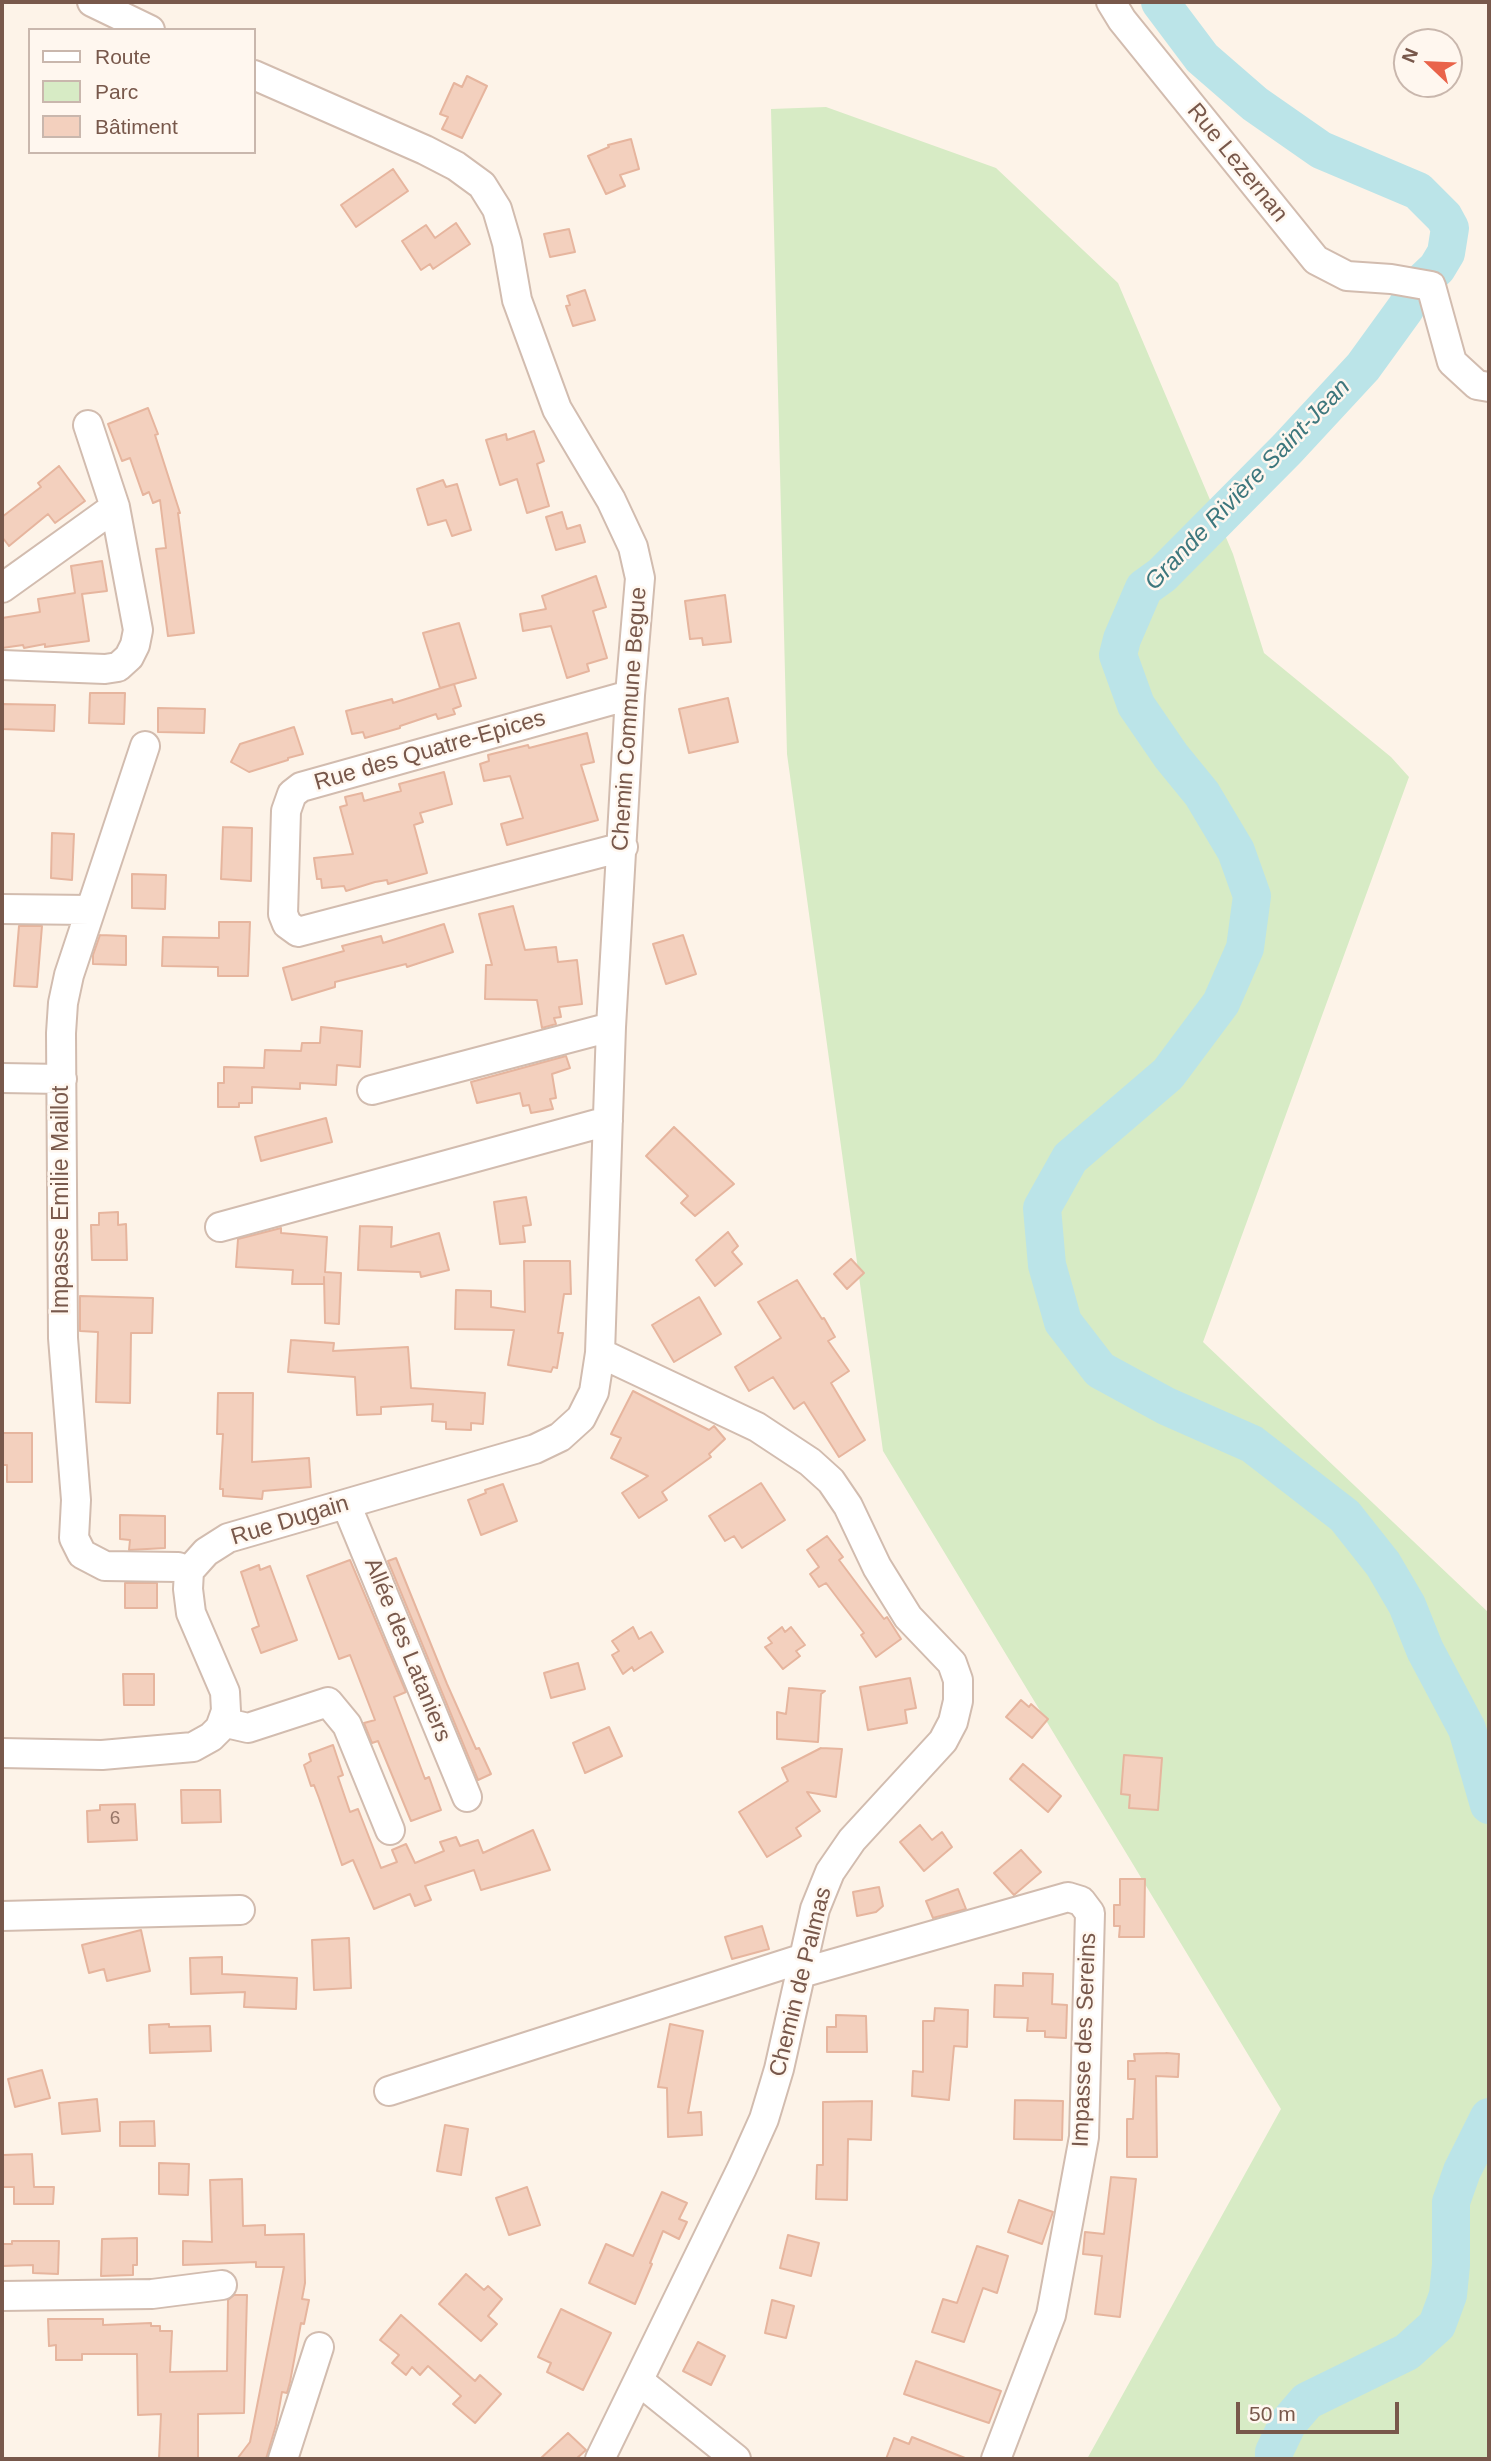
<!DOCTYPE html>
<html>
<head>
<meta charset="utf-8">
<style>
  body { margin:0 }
  #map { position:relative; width:1491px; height:2461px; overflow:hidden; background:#fdf3e8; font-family:Arial,sans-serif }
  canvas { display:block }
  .frame { position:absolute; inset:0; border:4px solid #78584b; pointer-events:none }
  .legend { position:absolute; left:28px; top:28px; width:228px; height:126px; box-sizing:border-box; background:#fff7ef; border:2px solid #c9b7ad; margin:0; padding:9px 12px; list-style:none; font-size:21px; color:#78584b }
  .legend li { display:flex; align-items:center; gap:14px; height:35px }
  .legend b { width:35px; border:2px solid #c9b7ad }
  .north { position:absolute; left:1393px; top:28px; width:70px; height:70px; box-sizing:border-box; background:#fff7ef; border:2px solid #c9b7ad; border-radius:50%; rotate:293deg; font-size:19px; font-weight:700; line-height:28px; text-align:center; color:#78584b }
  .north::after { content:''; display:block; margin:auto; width:24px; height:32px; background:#e9634a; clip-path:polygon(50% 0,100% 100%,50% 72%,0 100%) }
  .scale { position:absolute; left:1236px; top:2402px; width:163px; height:32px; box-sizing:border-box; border:4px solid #78584b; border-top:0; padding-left:9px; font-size:21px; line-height:24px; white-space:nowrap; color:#78584b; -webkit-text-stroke:5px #fff7ef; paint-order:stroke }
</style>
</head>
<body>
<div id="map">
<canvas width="1491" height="2461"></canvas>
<div class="frame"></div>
<ul class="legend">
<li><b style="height:9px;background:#fff"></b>Route</li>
<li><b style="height:19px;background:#d7ebc5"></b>Parc</li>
<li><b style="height:19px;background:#f3d0be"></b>Bâtiment</li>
</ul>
<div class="north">N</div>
<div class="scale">50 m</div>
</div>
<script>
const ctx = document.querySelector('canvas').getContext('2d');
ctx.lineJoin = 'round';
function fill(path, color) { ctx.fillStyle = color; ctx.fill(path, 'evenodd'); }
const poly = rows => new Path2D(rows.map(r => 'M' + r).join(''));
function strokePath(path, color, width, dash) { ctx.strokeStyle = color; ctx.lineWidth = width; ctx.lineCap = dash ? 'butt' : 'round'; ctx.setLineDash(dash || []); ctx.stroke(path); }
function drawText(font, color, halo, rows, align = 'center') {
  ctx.font = font + ' Arial,sans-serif'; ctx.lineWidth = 5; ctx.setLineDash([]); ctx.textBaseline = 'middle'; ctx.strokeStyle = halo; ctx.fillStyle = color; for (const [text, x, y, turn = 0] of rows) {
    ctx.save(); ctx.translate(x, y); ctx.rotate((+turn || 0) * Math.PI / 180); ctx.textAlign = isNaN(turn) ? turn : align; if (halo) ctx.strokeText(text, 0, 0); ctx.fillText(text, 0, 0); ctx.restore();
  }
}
fill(poly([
  [826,107,996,168,1118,283,1233,554,1264,653,1391,757,1409,777,1203,1342,1489,1613,1489,2459,1087,2459,1281,2109,883,1451,787,754,771,109]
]), '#d7ebc5');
strokePath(poly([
  [1160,2,1202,58,1255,104,1321,150,1418,191,1444,217,1450,228,1446,253,1437,268,1419,285,1405,309,1363,367,1287,449,1162,575,1144,588,1122,639,1118,655,1136,705,1171,756,1202,794,1236,851,1252,896,1245,948,1221,1003,1168,1074,1070,1158,1042,1208,1047,1265,1063,1322,1100,1370,1166,1406,1252,1444,1345,1516,1383,1564,1407,1605,1425,1650,1467,1729,1489,1805],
  [1274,2459,1274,2452,1288,2423,1307,2401,1407,2352,1437,2325,1448,2295,1451,2265,1451,2202,1462,2171,1489,2117]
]), '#bbe4e8', 38);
const building = poly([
  [467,76,487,86,462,138,442,129,448,117,440,114,454,83,462,87,467,76],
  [631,139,639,169,620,175,625,186,606,194,588,156,609,147,608,145,631,139],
  [393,169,408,191,356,227,341,205,393,169],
  [456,223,470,244,433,269,430,264,421,270,402,241,426,225,435,238,456,223],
  [569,229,575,252,550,257,544,234,569,229],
  [585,290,595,320,573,326,566,306,570,305,567,296,585,290],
  [148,408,158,434,155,435,180,513,178,513,194,633,168,636,156,549,166,548,160,500,153,503,149,492,143,495,130,458,122,461,108,424,148,408],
  [534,431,544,461,537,464,549,506,527,513,517,479,500,485,486,440,506,434,507,440,534,431],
  [59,466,85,501,55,523,48,514,9,546,2,537,2,517,41,487,38,483,59,466],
  [443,480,446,487,457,484,471,530,452,536,446,520,428,525,417,489,443,480],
  [562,512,567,529,580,525,585,542,556,550,546,517,562,512],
  [102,561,107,591,82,594,89,641,45,647,45,644,24,648,23,645,2,648,2,618,40,612,38,599,75,593,71,566,102,561],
  [596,576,606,607,593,611,607,658,587,664,589,671,567,678,551,626,523,631,520,614,546,609,542,596,596,576],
  [725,595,731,642,703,645,702,638,690,639,685,601,725,595],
  [459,623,476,678,440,688,423,633,459,623],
  [454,684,461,706,453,709,455,714,438,719,436,714,400,726,400,728,365,738,363,732,352,734,346,711,392,699,393,703,454,684],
  [90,693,125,693,124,724,89,723,90,693],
  [728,698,738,742,689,753,679,709,728,698],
  [2,704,55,705,54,731,2,729,2,704],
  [158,708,205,709,204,733,158,732,158,708],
  [294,727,303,754,288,758,288,760,249,772,231,762,240,744,294,727],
  [587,733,594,762,581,765,598,820,507,845,501,824,523,818,510,776,484,781,480,764,489,761,488,755,528,745,529,748,587,733],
  [444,772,452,804,420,813,423,822,414,825,427,873,388,884,387,880,375,882,346,891,344,886,322,888,321,879,317,879,314,858,353,854,340,807,347,805,345,797,362,793,364,801,401,791,399,784,444,772],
  [223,827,252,828,251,881,221,879,223,827],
  [52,833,74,834,72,880,51,878,52,833],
  [132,874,166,875,165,909,132,908,132,874],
  [513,906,525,950,556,947,558,962,577,960,582,1004,559,1007,561,1017,554,1018,556,1024,542,1028,537,1000,485,999,486,965,492,965,479,914,513,906],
  [219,922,250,922,248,976,218,976,218,967,162,966,163,937,219,938,219,922],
  [444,924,453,952,407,967,406,964,335,982,335,987,292,1000,283,968,344,951,342,946,381,936,383,943,444,924],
  [19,926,42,926,37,987,14,986,19,926],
  [100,935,126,936,126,965,93,964,93,955,100,935],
  [683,935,696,974,666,984,653,944,683,935],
  [321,1027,362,1031,360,1067,337,1065,336,1085,300,1083,300,1089,252,1087,252,1103,239,1103,239,1107,218,1107,218,1083,224,1083,224,1067,264,1068,265,1050,301,1051,302,1043,320,1043,321,1027],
  [566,1056,570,1068,552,1074,556,1098,550,1099,553,1109,531,1113,529,1105,523,1106,520,1093,477,1103,471,1082,566,1056],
  [326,1118,332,1142,261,1161,255,1137,326,1118],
  [674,1127,734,1184,695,1216,681,1203,688,1196,646,1156,674,1127],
  [526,1197,531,1225,523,1226,525,1242,500,1244,494,1202,526,1197],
  [118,1212,118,1225,126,1224,127,1260,92,1260,91,1225,99,1225,99,1213,118,1212],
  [360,1226,392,1227,391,1247,439,1233,449,1270,421,1277,420,1272,358,1270,360,1226],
  [281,1228,281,1233,327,1237,325,1272,341,1273,339,1324,325,1323,324,1277,324,1284,292,1284,293,1270,236,1267,238,1239,281,1228],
  [728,1232,738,1246,732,1252,742,1264,715,1286,696,1260,728,1232],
  [851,1259,864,1273,847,1289,834,1274,851,1259],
  [524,1261,570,1261,571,1294,564,1294,558,1333,563,1333,557,1368,553,1367,551,1372,508,1365,514,1330,455,1329,456,1290,491,1291,491,1307,525,1312,524,1261],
  [797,1280,822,1319,824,1318,835,1337,828,1341,849,1371,831,1383,865,1440,839,1457,804,1402,794,1409,773,1377,749,1391,735,1367,781,1338,758,1302,797,1280],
  [80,1296,153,1298,152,1333,131,1333,130,1403,96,1402,98,1332,80,1331,80,1296],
  [699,1297,721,1334,674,1362,652,1325,699,1297],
  [291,1340,334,1343,333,1351,408,1347,411,1388,485,1393,483,1424,471,1423,471,1430,446,1429,446,1422,432,1421,433,1404,381,1407,381,1414,357,1415,355,1377,288,1372,291,1340],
  [633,1391,709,1430,714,1426,725,1439,709,1454,711,1457,662,1492,667,1500,639,1518,622,1493,648,1476,611,1458,621,1438,611,1434,633,1391],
  [218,1393,253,1393,252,1462,309,1458,311,1487,263,1491,262,1499,223,1496,223,1489,220,1489,223,1434,217,1434,218,1393],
  [2,1433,32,1433,32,1482,7,1482,7,1465,2,1465,2,1433],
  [761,1483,785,1520,742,1548,734,1536,725,1541,709,1516,761,1483],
  [503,1484,517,1521,481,1535,468,1500,486,1493,485,1490,503,1484],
  [120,1515,165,1516,165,1548,129,1550,130,1540,120,1539,120,1515],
  [827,1536,843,1557,839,1560,863,1592,884,1619,887,1617,901,1639,876,1657,861,1635,864,1633,826,1583,819,1587,810,1574,819,1567,807,1550,827,1536],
  [396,1558,447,1684,476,1749,479,1748,491,1774,478,1780,388,1561,396,1558],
  [350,1560,406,1692,394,1697,425,1779,429,1777,441,1810,411,1821,378,1741,372,1743,364,1723,375,1720,350,1655,339,1659,307,1576,350,1560],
  [259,1565,260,1570,270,1566,297,1640,261,1653,252,1629,259,1626,241,1572,259,1565],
  [125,1583,157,1583,157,1608,125,1608,125,1583],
  [633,1627,639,1639,651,1632,663,1652,634,1671,632,1667,623,1674,612,1655,619,1651,612,1641,633,1627],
  [782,1627,785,1632,791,1627,805,1645,796,1651,800,1656,783,1669,765,1647,772,1643,768,1638,782,1627],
  [578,1663,585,1689,551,1698,544,1673,578,1663],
  [123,1674,154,1674,154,1705,124,1705,123,1674],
  [910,1678,916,1708,905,1710,907,1723,868,1730,860,1687,910,1678],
  [789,1688,825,1691,821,1694,818,1742,777,1739,777,1712,786,1714,789,1688],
  [1021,1700,1029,1707,1031,1704,1048,1719,1032,1738,1006,1717,1021,1700],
  [609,1727,622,1756,585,1773,573,1743,609,1727],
  [333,1745,343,1775,338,1777,350,1812,358,1809,381,1868,397,1862,392,1850,406,1844,415,1863,444,1851,440,1842,456,1837,460,1846,478,1840,483,1853,533,1830,550,1870,481,1890,474,1870,425,1886,431,1900,415,1906,410,1894,374,1909,353,1860,342,1865,319,1798,314,1785,311,1786,304,1765,311,1761,309,1754,333,1745],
  [821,1748,842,1749,836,1797,807,1792,820,1811,796,1828,801,1836,767,1857,739,1812,788,1781,782,1768,821,1748],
  [1124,1755,1162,1758,1158,1810,1129,1808,1130,1795,1121,1794,1124,1755],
  [1023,1764,1061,1796,1048,1812,1010,1779,1023,1764],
  [181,1790,220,1790,221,1822,182,1823,181,1790],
  [135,1804,137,1840,88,1842,87,1811,100,1810,100,1805,135,1804],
  [920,1825,932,1840,942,1832,952,1847,924,1871,900,1842,920,1825],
  [1021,1850,1041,1872,1014,1895,994,1873,1021,1850],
  [1120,1879,1145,1879,1144,1937,1119,1937,1120,1926,1114,1926,1114,1905,1120,1905,1120,1879],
  [879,1887,883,1906,876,1912,857,1916,853,1892,879,1887],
  [958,1889,966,1909,933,1918,926,1901,958,1889],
  [762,1926,769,1949,732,1959,725,1937,762,1926],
  [141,1930,150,1971,107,1981,104,1969,89,1973,82,1945,141,1930],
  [349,1938,351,1988,314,1990,312,1940,349,1938],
  [222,1957,222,1974,297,1978,296,2009,244,2007,245,1992,191,1994,190,1958,222,1957],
  [1023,1973,1053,1974,1052,2004,1067,2005,1066,2038,1045,2037,1045,2031,1027,2031,1028,2018,994,2017,995,1985,1023,1986,1023,1973],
  [935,2008,968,2010,967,2047,954,2046,949,2100,912,2096,913,2071,923,2072,923,2021,934,2021,935,2008],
  [836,2015,866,2016,867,2052,827,2052,827,2027,836,2027,836,2015],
  [169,2024,169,2027,210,2026,211,2051,150,2053,149,2025,169,2024],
  [670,2024,703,2031,688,2113,701,2112,702,2135,668,2137,667,2088,658,2087,670,2024],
  [1166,2053,1179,2054,1178,2077,1156,2076,1157,2157,1127,2157,1127,2119,1133,2119,1135,2079,1128,2079,1128,2061,1135,2061,1134,2054,1166,2053],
  [42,2070,50,2098,15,2107,8,2079,42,2070],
  [97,2099,100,2131,62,2134,59,2103,97,2099],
  [1015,2100,1063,2101,1062,2140,1014,2139,1015,2100],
  [872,2101,871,2140,848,2139,847,2200,816,2199,817,2165,823,2165,823,2102,872,2101],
  [154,2121,155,2146,120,2146,120,2122,154,2121],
  [445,2125,468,2129,461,2175,437,2171,445,2125],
  [32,2154,34,2187,54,2187,53,2204,14,2204,14,2187,3,2187,3,2155,32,2154],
  [159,2163,189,2164,188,2195,159,2194,159,2163],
  [1111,2177,1136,2179,1120,2317,1095,2314,1102,2256,1083,2254,1085,2232,1104,2234,1111,2177],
  [242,2179,243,2226,265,2225,265,2235,304,2234,305,2283,302,2299,309,2300,304,2324,301,2323,290,2382,287,2393,282,2392,276,2425,266,2459,237,2459,250,2442,284,2267,256,2267,256,2262,183,2265,183,2241,212,2242,210,2180,242,2179],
  [527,2187,540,2225,509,2235,496,2198,527,2187],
  [662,2192,687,2203,679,2219,687,2222,679,2239,663,2231,650,2263,652,2264,635,2304,589,2283,606,2244,633,2256,662,2192],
  [1019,2200,1053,2212,1042,2244,1008,2232,1019,2200],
  [788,2235,819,2243,811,2276,780,2268,788,2235],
  [137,2238,137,2265,133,2265,133,2275,101,2276,102,2239,137,2238],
  [12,2241,59,2241,58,2274,33,2273,33,2265,2,2266,2,2244,12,2244,12,2241],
  [977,2246,1008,2256,997,2293,983,2288,964,2342,932,2332,943,2299,957,2303,977,2246],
  [466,2274,484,2290,488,2286,502,2299,488,2316,497,2324,481,2341,439,2304,466,2274],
  [234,2295,247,2295,244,2413,198,2414,198,2459,159,2459,161,2414,138,2415,137,2354,82,2354,82,2360,56,2360,56,2345,49,2346,48,2319,103,2319,103,2325,151,2323,151,2326,160,2326,160,2331,172,2331,170,2372,227,2371,228,2300,234,2295],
  [772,2300,794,2306,786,2338,765,2333,772,2300],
  [561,2309,611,2333,583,2390,547,2372,551,2363,538,2357,561,2309],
  [401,2315,475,2381,480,2375,501,2394,475,2423,453,2404,461,2396,428,2366,420,2375,412,2367,406,2375,392,2363,399,2355,380,2340,401,2315],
  [698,2342,725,2356,711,2385,683,2371,698,2342],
  [916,2361,1001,2391,989,2423,904,2394,916,2361],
  [568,2433,586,2450,576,2459,540,2459,568,2433],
  [912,2437,965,2458,964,2459,886,2459,894,2438,909,2444,912,2437]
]);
fill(building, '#f3d0be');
strokePath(building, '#e6b59e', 2);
const minor = poly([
  [92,2,150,30],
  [1111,2,1122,20,1316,260,1347,276,1391,279,1431,286,1452,362,1477,385,1489,387],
  [2,588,115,507],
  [2,665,105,669,118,667,129,657,135,645,138,630,115,507,88,425],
  [145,746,69,975,63,1003,61,1033,63,1338,76,1500,74,1538,82,1554,105,1566,178,1567,189,1571],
  [623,847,298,932,287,924,283,914,286,811,292,794,301,787,630,695],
  [2,909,90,910],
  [2,1078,62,1079],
  [372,1090,611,1027],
  [220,1227,608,1121],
  [600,1353,757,1427,810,1462,831,1481,848,1506,877,1567,908,1617,952,1663,958,1680,958,1701,953,1722,943,1741,852,1840,830,1872,815,1909,779,2069,764,2119,742,2168,600,2459],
  [346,1504,467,1797],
  [222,1722,248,1728,328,1702,347,1725,390,1830],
  [2,1753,102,1755,193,1747,211,1737,220,1728,226,1711,225,1692,191,1613,188,1589,189,1571,206,1552,228,1538,535,1449,560,1437,581,1418,594,1392,600,1353,611,1027,630,695,640,578,633,547,611,500,557,409,517,300,507,243,497,209,482,185,456,166,425,150,254,75],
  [2,1916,240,1910],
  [801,1973,1068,1897,1081,1901,1090,1913,1084,2137,1051,2315,996,2459],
  [389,2091,804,1958],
  [2,2296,152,2294,222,2285],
  [639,2381,736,2459],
  [283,2459,319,2347]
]);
strokePath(minor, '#d2bcaf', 32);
strokePath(minor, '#fff', 28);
drawText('19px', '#977668', null, [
  ["6",115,1819]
]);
drawText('23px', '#78584b', '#fff7ef', [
  ["Rue Lezernan",1237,163,51],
  ["Chemin Commune Begue",630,719,-86],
  ["Rue des Quatre-Epices",430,751,-16],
  ["Impasse Emilie Maillot",62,1200,-90],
  ["Rue Dugain",290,1521,-17],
  ["Allée des Lataniers",407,1650,68],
  ["Chemin de Palmas",801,1982,-76],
  ["Impasse des Sereins",1085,2040,-88]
]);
drawText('italic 24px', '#3d777d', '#fff7ef', [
  ["Grande Rivière Saint-Jean",1248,485,-46]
]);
</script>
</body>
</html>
